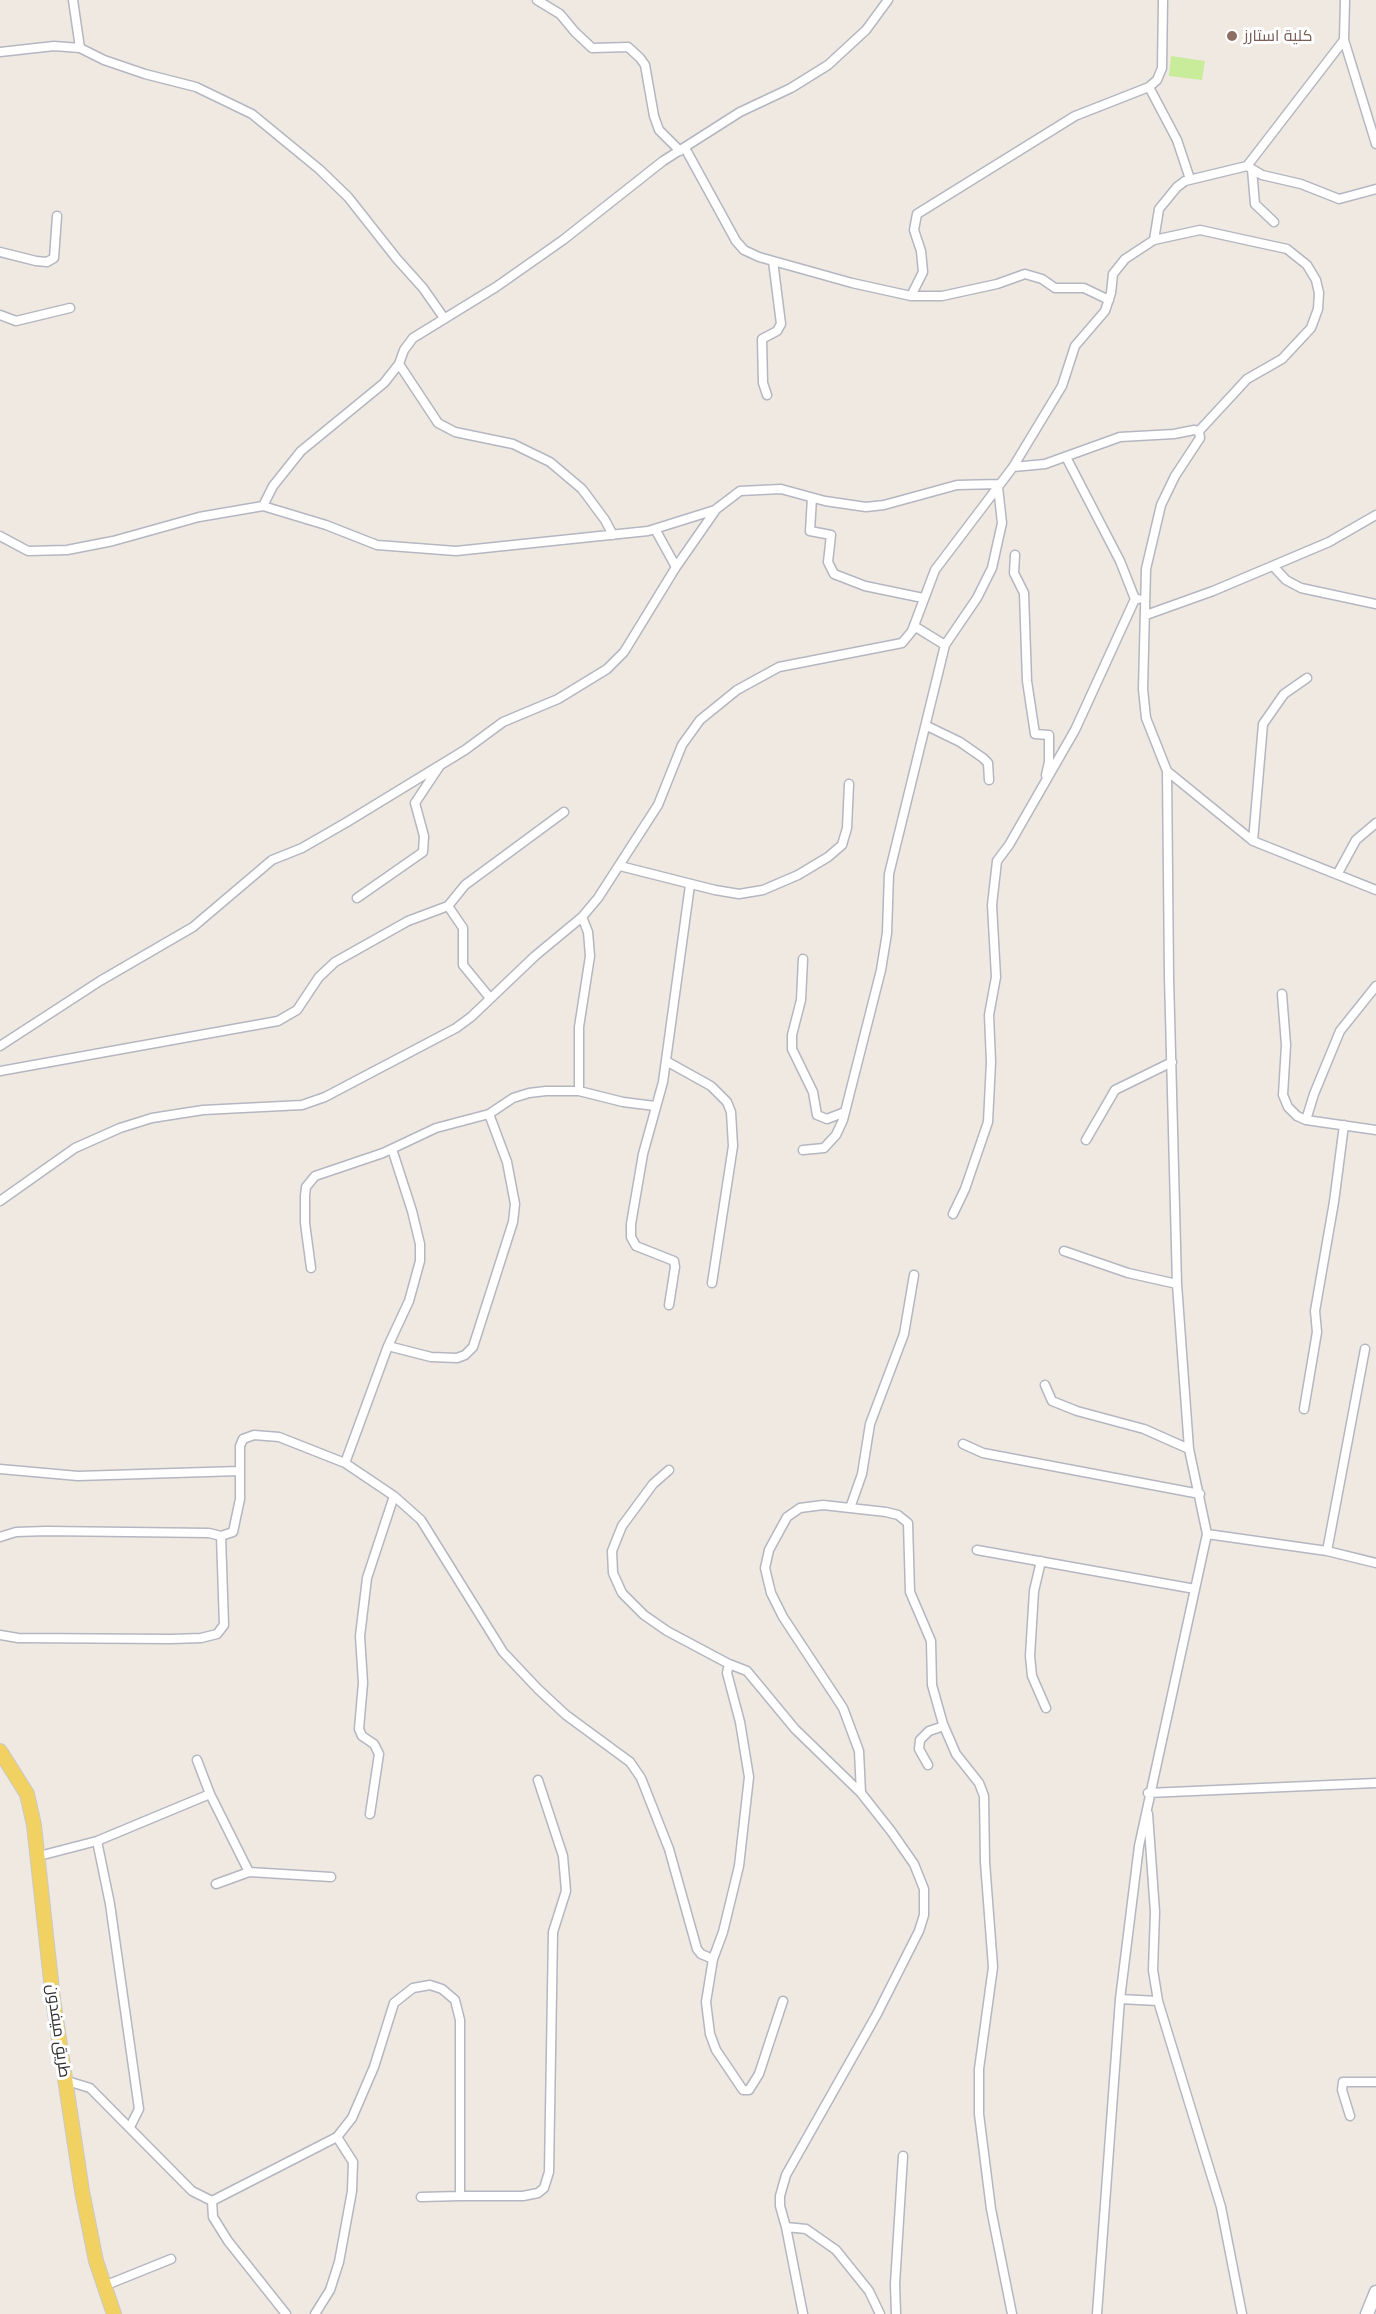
<!DOCTYPE html>
<html>
<head>
<meta charset="utf-8">
<style>
  body { margin:0 }
  canvas { display:block; background:#efe9e1 }
</style>
</head>
<body>
<canvas width="1376" height="2314"></canvas>
<script>
const ctx = document.querySelector('canvas').getContext('2d');
ctx.lineJoin = 'round';
function fill(path, color) { ctx.fillStyle = color; ctx.fill(path, 'evenodd'); }
const poly = rows => new Path2D(rows.map(r => 'M' + r).join(''));
function strokePath(path, color, width, dash) { ctx.strokeStyle = color; ctx.lineWidth = width; ctx.lineCap = dash ? 'butt' : 'round'; ctx.setLineDash(dash || []); ctx.stroke(path); }
function drawText(font, color, halo, rows, align = 'center') {
  ctx.font = font + ' "PT Sans",Cairo,sans-serif'; ctx.lineWidth = 6; ctx.setLineDash([]); ctx.textBaseline = 'middle'; ctx.strokeStyle = halo; ctx.fillStyle = color; for (const [text, x, y, turn = 0] of rows) {
    ctx.save(); ctx.translate(x, y); ctx.rotate((+turn || 0) * Math.PI / 180); ctx.textAlign = isNaN(turn) ? turn : align; if (halo) ctx.strokeText(text, 0, 0); ctx.fillText(text, 0, 0); ctx.restore();
  }
}
fill(poly([
  [1171,56,1205,61,1202,80,1169,76]
]), '#c9ec9a');
const minor = poly([
  [73,0,80,48],
  [537,0,560,14,575,32,592,48,628,47,640,58,645,65,654,116,659,130,680,151],
  [1345,0,1344,40,1376,144],
  [1344,40,1247,166,1262,175,1301,184,1339,199,1376,189],
  [0,52,54,46,80,48,104,60,145,74,196,87,252,114,319,169,348,197,397,259,423,288,444,318],
  [1149,87,1177,140,1190,179],
  [685,148,736,241,744,250,759,257,852,283,911,296,942,296,997,284,1025,274,1042,279,1055,288,1084,288,1109,300],
  [1252,169,1255,204,1274,222],
  [1154,240,1159,209,1177,187,1185,181,1247,166],
  [0,252,36,261,47,262,54,258,57,216],
  [911,296,923,272,921,251,914,230,917,214,1075,116,1149,87,1157,80,1162,68,1163,0],
  [0,315,16,321,70,308],
  [767,395,763,383,762,339,777,331,781,324,773,261],
  [1066,457,1120,561,1135,599,1138,599],
  [1013,467,1062,386,1075,346,1105,311,1111,293,1113,274,1125,259,1154,240,1200,230,1287,249,1307,265,1316,280,1319,293,1318,309,1311,328,1282,359,1247,379,1199,431],
  [812,498,810,531,831,535,828,562,834,574,865,586,923,598],
  [263,506,273,486,301,451,384,383,399,364],
  [613,535,605,520,582,489,550,462,513,444,455,432,438,423,399,364,404,350,413,338,496,287,563,240,663,161,740,112,791,88,828,65,866,30,888,0],
  [0,536,28,551,67,550,113,541,199,517,263,506,326,525,377,545,456,551,648,531,715,510,740,491,781,489,825,501,866,507,884,505,957,485,1000,484],
  [1015,555,1014,573,1024,593,1027,681,1035,734,1049,735,1049,762,1046,775],
  [1273,566,1286,580,1301,588,1376,604],
  [676,567,715,511],
  [1146,615,1213,591,1329,542,1376,515],
  [945,645,977,598,992,568,1002,523,998,487],
  [927,726,960,742,983,758,988,763,989,780],
  [1253,841,1263,724,1284,694,1307,678],
  [620,866,715,890,739,894,763,890,798,875,828,857,842,845,847,828,849,784],
  [1338,873,1356,840,1376,823],
  [357,898,423,852,424,836,415,803,439,767],
  [448,906,465,885,564,812],
  [803,959,801,1000,792,1035,792,1049,813,1092,817,1115,827,1119,845,1112],
  [1282,994,1286,1045,1283,1095,1288,1107,1297,1116,1306,1120,1376,1130],
  [0,1046,100,981,193,927,272,860,302,848,347,822,465,750,503,722,558,699,607,669,624,652,676,567,655,529],
  [666,1061,711,1086,727,1102,731,1112,733,1146,712,1283],
  [0,1071,278,1021,297,1010,319,977,335,962,408,921,448,906,463,928,463,965,490,998],
  [579,1091,579,1027,590,956,588,932,582,917],
  [1306,1120,1314,1094,1340,1031,1376,986],
  [1086,1140,1115,1090,1172,1062],
  [392,1149,412,1211,420,1244,420,1261,409,1301,388,1346,431,1357,457,1358,465,1355,473,1347,513,1222,515,1204,507,1162,489,1114,513,1098,529,1093,546,1091,579,1091,623,1102,655,1106],
  [803,1150,824,1148,836,1135,843,1120,881,970,887,933,889,874,945,645,914,626],
  [0,1201,75,1148,120,1128,152,1118,203,1110,302,1105,325,1097,456,1028,471,1017,535,956,582,917,598,898,658,805,682,745,700,720,737,690,779,667,902,643,912,631,935,570,1013,467,1045,464,1120,437,1174,434,1194,430,1199,431,1200,438,1175,476,1161,505,1146,569,1143,689,1146,718,1167,771,1253,841,1376,890],
  [953,1214,965,1189,988,1122,991,1062,989,1015,996,977,992,905,997,861,1009,845,1075,730,1135,599],
  [1064,1251,1128,1273,1177,1284],
  [311,1268,305,1223,305,1196,306,1187,315,1176,383,1153,436,1128,489,1114],
  [669,1305,675,1267,674,1261,636,1246,631,1237,631,1224,643,1154,663,1082,690,885],
  [1045,1385,1052,1401,1077,1411,1144,1429,1189,1449],
  [1304,1409,1317,1332,1315,1311,1334,1202,1344,1125],
  [963,1444,983,1453,1200,1494],
  [345,1463,388,1346],
  [0,1469,78,1476,239,1471],
  [669,1470,653,1484,622,1526,612,1551,613,1573,622,1593,644,1615,667,1631,729,1664],
  [850,1508,862,1474,870,1424,904,1334,914,1275],
  [1207,1534,1327,1551,1376,1563],
  [0,1537,16,1532,46,1531,209,1533,221,1536,233,1532,240,1499,240,1446,243,1439,254,1435,279,1437,345,1463,394,1496,421,1520,503,1652,538,1689,566,1715,630,1762,641,1778,669,1849,697,1949,701,1954,713,1959,723,1932,739,1866,749,1777,740,1722,727,1673,729,1664,747,1671,795,1729,861,1793,891,1831,914,1864,924,1889,924,1915,919,1931,877,2014,786,2175,780,2196,780,2206,786,2227,806,2229,836,2250,869,2291,880,2314],
  [977,1550,1195,1589],
  [1327,1551,1365,1349],
  [1041,1561,1034,1591,1030,1656,1032,1676,1046,1708],
  [0,1635,18,1638,171,1639,201,1638,217,1634,224,1625,221,1536],
  [197,1760,210,1794,249,1872,331,1877],
  [928,1765,919,1749,920,1740,929,1731,944,1726],
  [861,1793,859,1751,843,1708,783,1617,771,1593,765,1568,769,1550,787,1517,800,1508,823,1505,886,1512,898,1515,908,1523,910,1592,931,1641,932,1685,943,1724,956,1754,979,1783,984,1796,985,1862,993,1967,979,2069,979,2114,991,2209,1012,2314],
  [1148,1793,1376,1783],
  [370,1814,379,1754,374,1744,362,1736,359,1729,363,1683,360,1636,367,1578,394,1496],
  [1148,1814,1155,1912,1153,1970,1158,2001,1221,2207,1242,2314],
  [97,1841,110,1904,139,2109,130,2127],
  [39,1856,97,1841,210,1794],
  [216,1884,249,1872],
  [713,1959,706,2002,710,2034,716,2050,743,2090,749,2090,759,2074,783,2001],
  [1120,1999,1158,2001],
  [64,2080,90,2088,192,2191,212,2201,337,2137,352,2118,374,2067,394,2003,413,1988,430,1985,442,1989,455,2000,460,2020,460,2196,421,2197],
  [1350,2116,1342,2090,1343,2082,1376,2082],
  [460,2196,523,2196,538,2193,544,2188,549,2172,553,1932,566,1891,563,1856,538,1780],
  [212,2201,213,2217,228,2241,286,2314],
  [786,2227,803,2314],
  [104,2286,171,2259],
  [315,2314,330,2290,339,2262,352,2191,353,2162,337,2137],
  [896,2314,895,2284,903,2156],
  [1097,2314,1120,1999,1139,1846,1207,1534,1189,1449,1177,1284,1169,977,1167,771]
]);
const secondary = poly([
  [1367,2314,1376,2292]
]);
const primary = poly([
  [0,1751,27,1794,34,1825,53,1999,82,2191,96,2261,114,2314]
]);
strokePath(minor, '#b4b7c1', 11);
strokePath(secondary, '#b4b7c1', 15);
strokePath(primary, '#c9c9c9', 16);
strokePath(minor, '#fff', 8);
strokePath(secondary, '#fff', 12);
strokePath(primary, '#f2d163', 14);
for (const [x, y, r, color] of [
  [1232,36,6,"#8d6e63"]
]) { const dot = new Path2D(); dot.arc(x, y, r, 0, 2 * Math.PI); ctx.fillStyle = color; ctx.fill(dot); strokePath(dot, '#fff', 2); }
drawText('16px', '#785e54', '#fff', [
  ["كلية استارز",1244,36]
], 'left');
drawText('16px', '#2e2e2e', '#fff', [
  ["طريق ميفدون",58,2031,82]
]);
</script>
</body>
</html>
